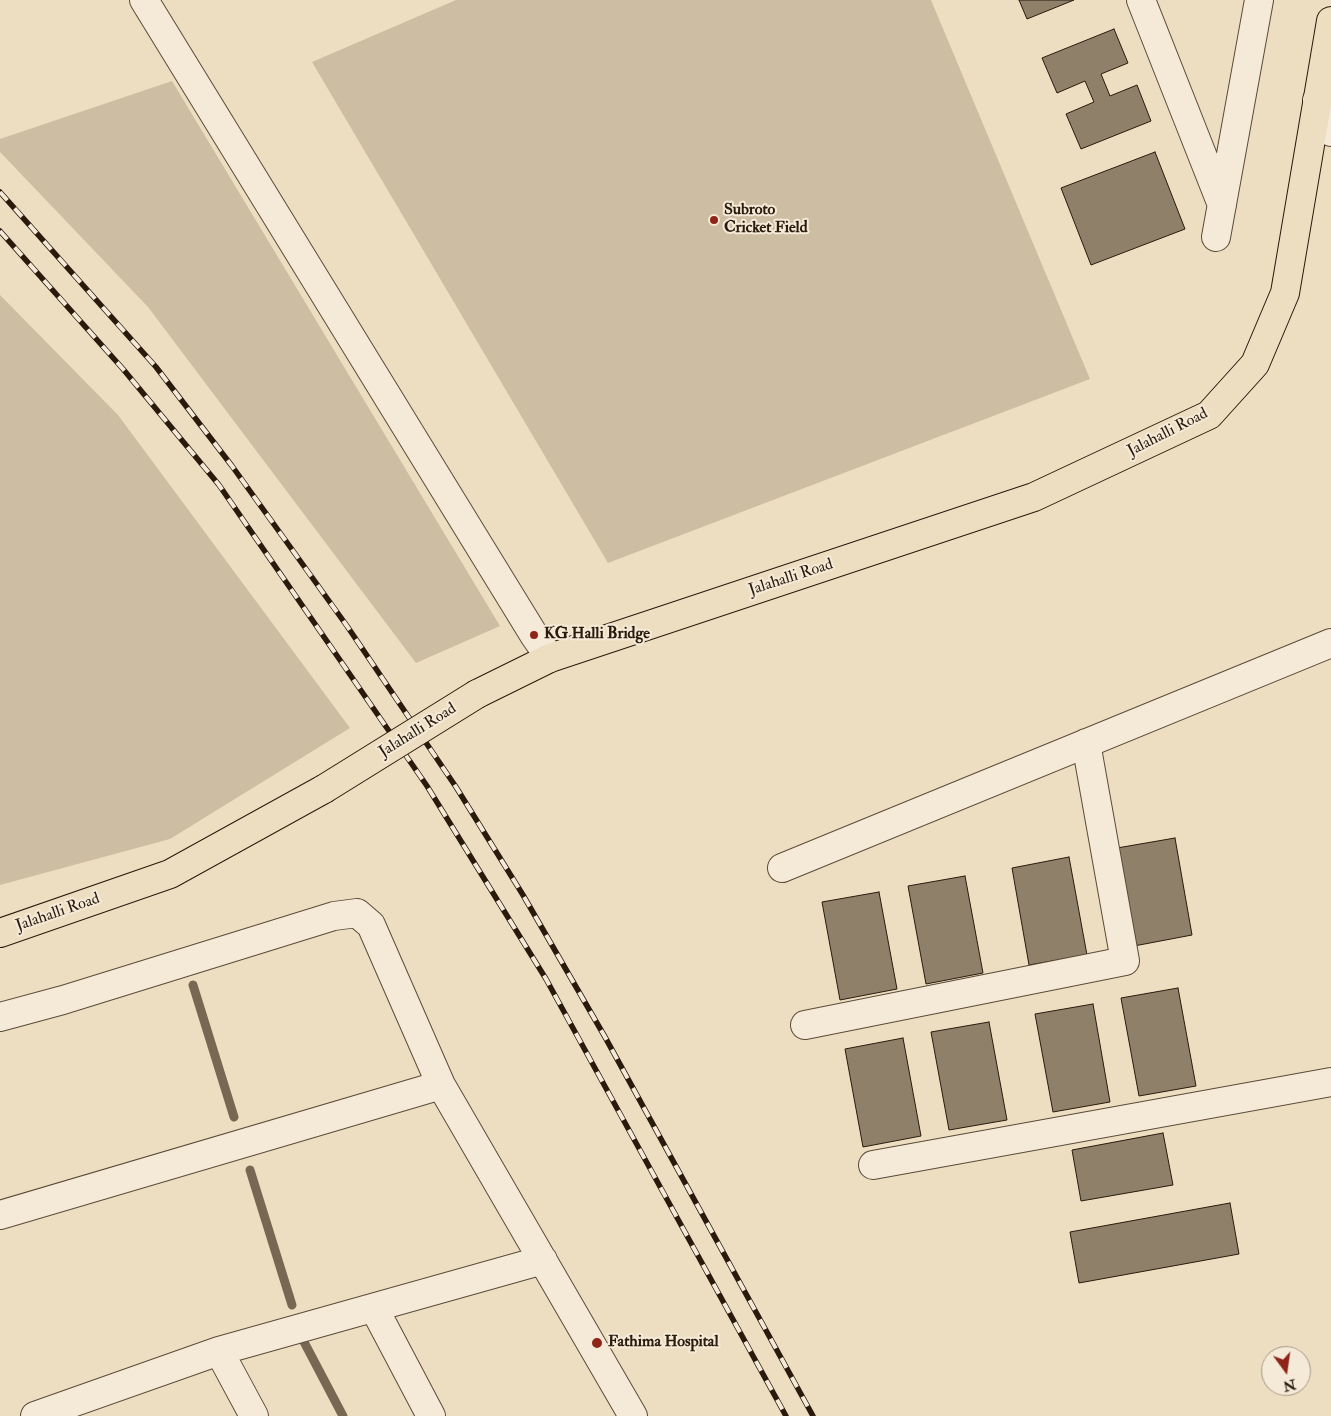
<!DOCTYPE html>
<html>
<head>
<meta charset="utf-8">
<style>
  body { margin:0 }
  #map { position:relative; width:1331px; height:1416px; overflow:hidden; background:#eedec1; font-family:"IM FELL Double Pica",serif }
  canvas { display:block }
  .north { position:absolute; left:1261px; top:1346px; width:50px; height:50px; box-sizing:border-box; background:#f4ead7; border:1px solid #a39786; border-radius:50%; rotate:166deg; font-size:14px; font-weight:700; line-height:20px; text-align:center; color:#291a0c }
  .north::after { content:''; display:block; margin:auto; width:18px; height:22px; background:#8f2418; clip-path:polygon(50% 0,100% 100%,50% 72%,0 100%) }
</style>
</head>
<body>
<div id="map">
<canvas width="1331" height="1416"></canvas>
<div class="north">N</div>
</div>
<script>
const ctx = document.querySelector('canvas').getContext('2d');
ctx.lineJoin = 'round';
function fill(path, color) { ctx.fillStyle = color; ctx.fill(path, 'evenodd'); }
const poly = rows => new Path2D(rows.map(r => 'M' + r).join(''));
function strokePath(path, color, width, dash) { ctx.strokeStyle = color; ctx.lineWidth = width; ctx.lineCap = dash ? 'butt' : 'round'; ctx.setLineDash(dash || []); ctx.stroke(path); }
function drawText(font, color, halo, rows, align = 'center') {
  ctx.font = font + ' "IM FELL Double Pica",serif'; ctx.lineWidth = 4; ctx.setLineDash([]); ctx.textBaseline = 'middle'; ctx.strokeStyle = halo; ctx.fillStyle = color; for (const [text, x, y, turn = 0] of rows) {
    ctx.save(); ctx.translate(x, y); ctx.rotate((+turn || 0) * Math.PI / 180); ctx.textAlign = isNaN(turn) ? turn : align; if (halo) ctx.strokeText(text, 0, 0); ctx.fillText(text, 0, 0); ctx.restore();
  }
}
fill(poly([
  [456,0,931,0,1090,379,608,563,312,62],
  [172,81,500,626,416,663,148,307,0,152,0,139],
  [0,295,118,415,350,728,170,839,0,885]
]), '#cdbda2');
strokePath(poly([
  [193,985,234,1117],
  [250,1170,292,1305],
  [303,1340,343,1416]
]), '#776753', 9);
const building = poly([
  [1019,0,1074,0,1027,19,1019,0],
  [1114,29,1128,63,1101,74,1110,96,1137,85,1151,121,1081,149,1066,114,1094,102,1085,81,1057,93,1042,58,1114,29],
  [1155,152,1185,229,1091,265,1061,188,1155,152],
  [1175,838,1192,935,1134,946,1117,848,1175,838],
  [1069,857,1087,955,1029,965,1012,868,1069,857],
  [965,876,983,973,926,984,908,886,965,876],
  [879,892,897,989,840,1000,822,902,879,892],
  [1178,988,1196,1086,1139,1096,1121,998,1178,988],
  [1093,1004,1110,1102,1053,1112,1035,1014,1093,1004],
  [989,1022,1007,1120,949,1130,931,1032,989,1022],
  [903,1038,921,1136,863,1147,845,1049,903,1038],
  [1163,1133,1173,1185,1081,1201,1072,1150,1163,1133],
  [1230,1203,1239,1254,1079,1283,1070,1232,1230,1203]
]);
fill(building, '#8f806a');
strokePath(building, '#291a0c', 1);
const minor = poly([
  [144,0,534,635,550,658],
  [1141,0,1222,205],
  [1317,100,1331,132],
  [1216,237,1259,0],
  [782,868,1331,643],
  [0,1017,63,1000,334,916,357,913,371,925,441,1085,633,1416],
  [805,1025,1125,961,1086,743],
  [873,1165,1331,1082],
  [0,1215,441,1085],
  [374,1308,431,1416],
  [219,1351,254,1416],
  [35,1416,219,1351,543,1260]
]);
const major = poly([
  [477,694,550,658,1034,497,1209,415,1255,364,1285,293,1331,21],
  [0,933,170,874,324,789]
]);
strokePath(minor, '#5a4b39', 30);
strokePath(major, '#291a0c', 30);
strokePath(minor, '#f4ead7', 28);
strokePath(major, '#eedec1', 28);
const rail = poly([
  [0,192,156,367,232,466,347,626,456,787,523,895,605,1037,813,1416],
  [0,231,123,369,219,485,427,786,546,979,786,1416]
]);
strokePath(rail, '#291a0c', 5.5);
strokePath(rail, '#f4ead7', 4, [11]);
const majorBridge = poly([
  [324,789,477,694]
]);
strokePath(majorBridge, '#291a0c', 30, []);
strokePath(majorBridge, '#eedec1', 28);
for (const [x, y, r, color] of [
  [714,220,5,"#8f2418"],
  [534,635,5,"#8f2418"],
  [597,1343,6,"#8f2418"]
]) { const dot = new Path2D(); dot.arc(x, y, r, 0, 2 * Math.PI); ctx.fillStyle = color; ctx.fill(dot); strokePath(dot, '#f4ead7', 2); }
drawText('bold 16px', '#291a0c', '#f4ead7', [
  ["Subroto",724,211],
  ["Cricket Field",724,229],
  ["KG Halli Bridge",544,635],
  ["Fathima Hospital",608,1343]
], 'left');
drawText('16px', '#291a0c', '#f4ead7', [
  ["Jalahalli Road",1168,433,-27],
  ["Jalahalli Road",791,578,-18],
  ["Jalahalli Road",418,731,-32],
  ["Jalahalli Road",58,913,-19]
]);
</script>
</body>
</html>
